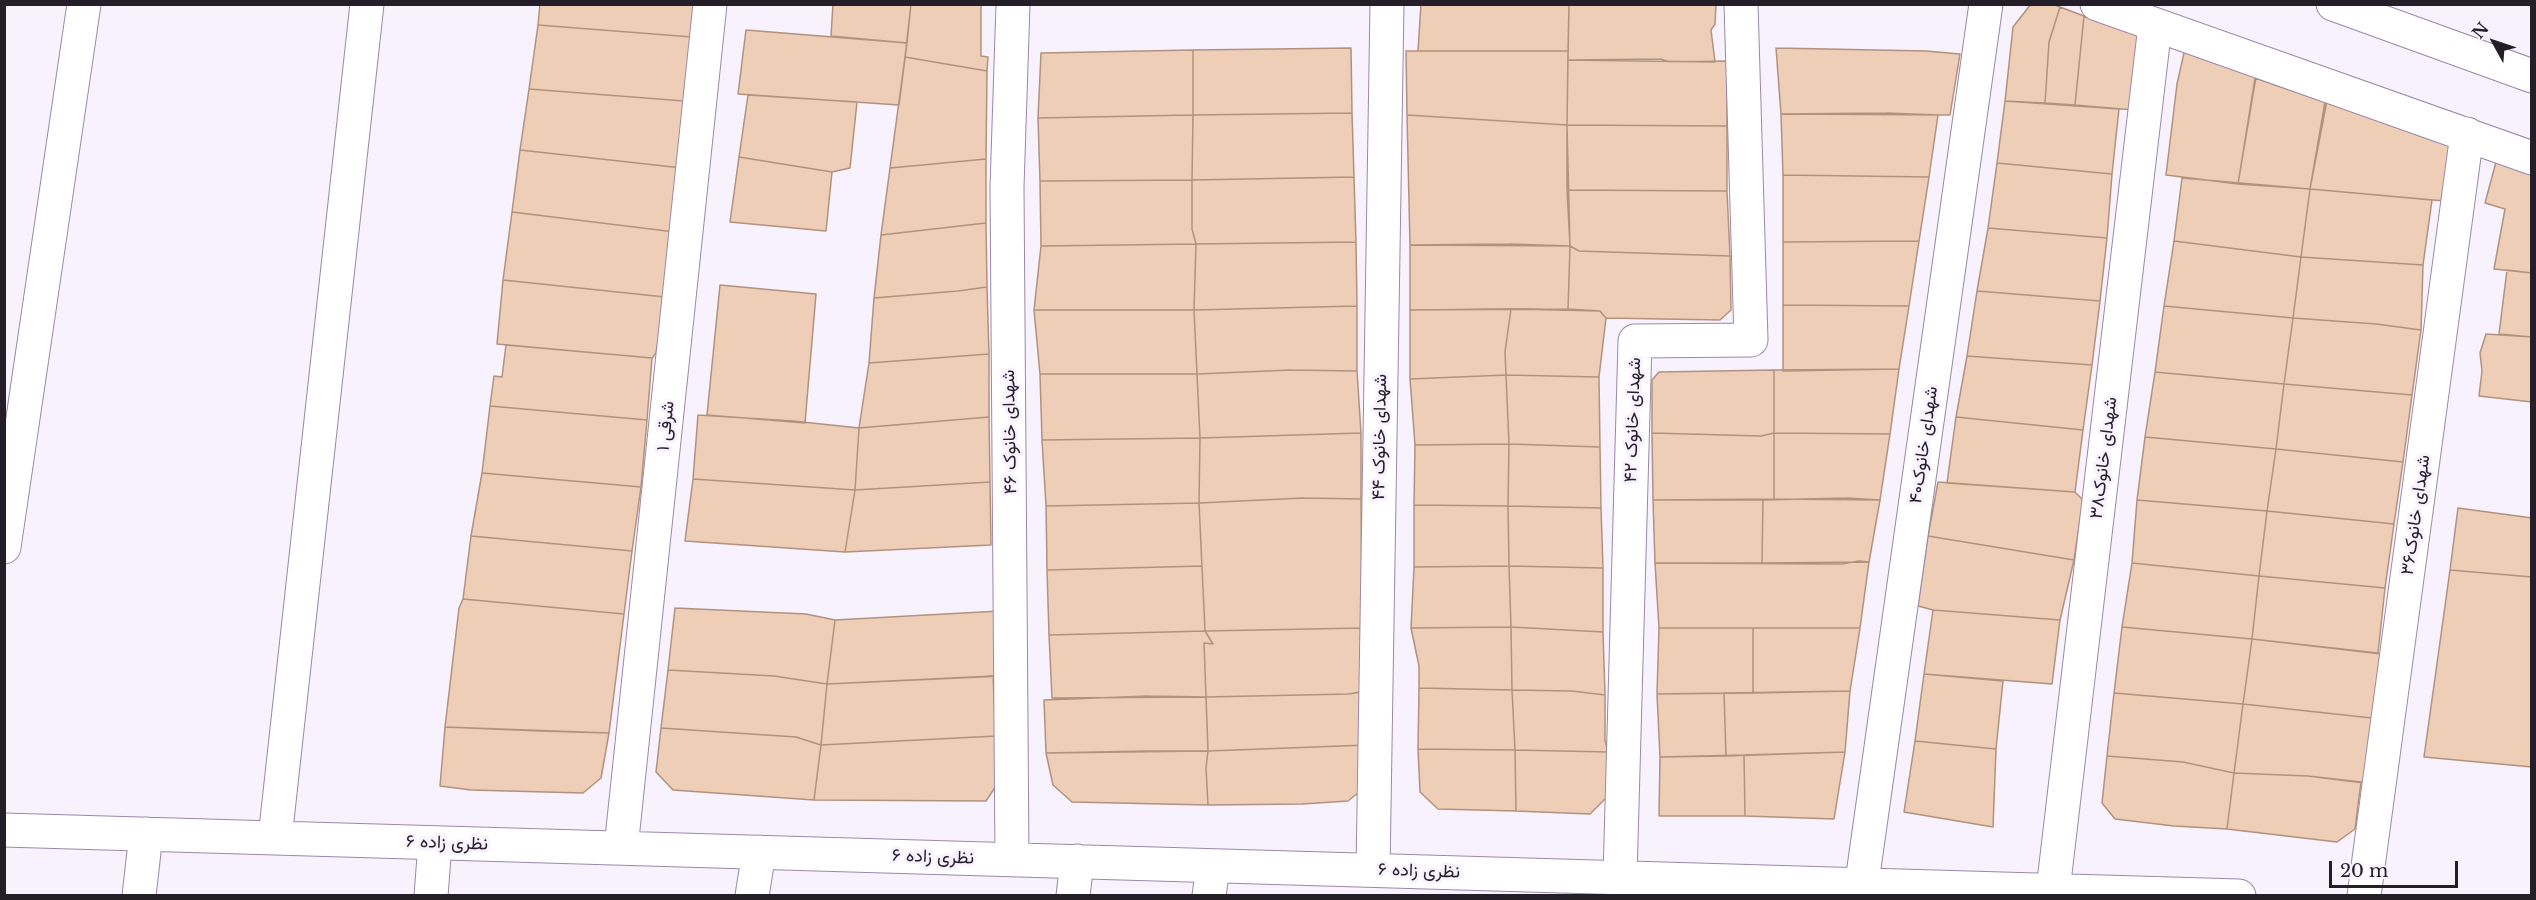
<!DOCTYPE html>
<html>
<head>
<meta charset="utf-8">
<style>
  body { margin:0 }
  #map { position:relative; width:2536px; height:900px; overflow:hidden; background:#f8f1fe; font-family:"Libre Baskerville",serif }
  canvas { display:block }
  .frame { position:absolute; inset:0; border:6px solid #241e29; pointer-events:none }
  .north { position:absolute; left:2464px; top:12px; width:60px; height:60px; -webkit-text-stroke:4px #f8f1fe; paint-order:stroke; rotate:310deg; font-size:16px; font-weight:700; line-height:24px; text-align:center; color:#241e29 }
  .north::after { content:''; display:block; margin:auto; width:21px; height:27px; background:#241e29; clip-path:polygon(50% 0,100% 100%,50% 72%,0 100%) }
  .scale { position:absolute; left:2329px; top:861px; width:129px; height:27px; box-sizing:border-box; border:3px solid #241e29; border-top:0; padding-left:8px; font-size:18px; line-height:21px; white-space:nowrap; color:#241e29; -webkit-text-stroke:4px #f8f1fe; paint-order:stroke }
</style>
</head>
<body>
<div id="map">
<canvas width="2536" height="900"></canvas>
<div class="frame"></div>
<div class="north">N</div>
<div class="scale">20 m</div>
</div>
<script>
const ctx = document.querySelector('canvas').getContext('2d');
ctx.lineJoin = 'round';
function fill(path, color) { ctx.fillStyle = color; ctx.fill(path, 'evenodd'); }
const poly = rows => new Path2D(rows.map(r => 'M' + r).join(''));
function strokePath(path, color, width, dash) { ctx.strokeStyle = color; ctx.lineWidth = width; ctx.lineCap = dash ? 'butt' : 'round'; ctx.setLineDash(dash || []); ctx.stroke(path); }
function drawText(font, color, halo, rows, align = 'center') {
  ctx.font = font + ' "Libre Baskerville",Vazirmatn,serif'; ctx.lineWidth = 6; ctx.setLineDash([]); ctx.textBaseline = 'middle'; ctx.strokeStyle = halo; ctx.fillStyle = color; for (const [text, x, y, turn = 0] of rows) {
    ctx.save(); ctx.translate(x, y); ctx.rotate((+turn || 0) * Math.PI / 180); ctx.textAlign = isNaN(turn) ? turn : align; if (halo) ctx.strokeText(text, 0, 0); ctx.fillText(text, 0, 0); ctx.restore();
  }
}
const building = poly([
  [540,4,697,4,692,37,538,25,540,4],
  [833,4,911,4,907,43,831,36,833,4],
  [911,4,981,4,981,56,988,57,987,71,905,57,911,4],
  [1421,4,1569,4,1568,51,1418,51,1421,4],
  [1569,4,1716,4,1715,24,1711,30,1715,62,1568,60,1569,4],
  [2031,4,2052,4,2060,7,2049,42,2045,103,2005,101,2013,27,2031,4],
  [2060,7,2084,16,2075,105,2045,103,2049,42,2060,7],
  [2084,16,2144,38,2146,111,2075,105,2084,16],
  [538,25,692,37,684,101,529,89,538,25],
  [746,30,907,43,899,105,738,94,746,30],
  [2186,44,2257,71,2238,184,2166,175,2177,84,2186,44],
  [1351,48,1352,113,1193,115,1193,50,1351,48],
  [1776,48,1926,51,1960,54,1950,115,1781,114,1776,48],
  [1193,50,1193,115,1038,118,1041,53,1193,50],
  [1406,51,1568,51,1567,125,1407,115,1406,51],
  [905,57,987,71,986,159,890,168,905,57],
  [1661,59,1669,62,1727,61,1727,126,1567,125,1568,60,1661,59],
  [2255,78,2325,102,2310,189,2238,184,2255,78],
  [529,89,684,101,682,168,520,150,529,89],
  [748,95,857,102,850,168,832,172,739,157,748,95],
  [2328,95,2463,151,2456,202,2310,189,2328,95],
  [2005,101,2119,109,2112,174,1997,163,2005,101],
  [1352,113,1354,177,1192,180,1193,115,1352,113],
  [1887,113,1938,115,1929,177,1783,175,1781,114,1887,113],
  [1193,115,1192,180,1040,181,1038,118,1193,115],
  [1407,115,1567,125,1570,246,1410,245,1407,115],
  [1567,125,1727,126,1727,191,1567,190,1567,125],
  [520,150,682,168,675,232,512,212,520,150],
  [739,157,832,172,826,231,730,222,739,157],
  [986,159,986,223,881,235,890,168,986,159],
  [2496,162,2532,173,2532,273,2494,269,2505,209,2485,203,2496,162],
  [1997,163,2112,174,2107,238,1988,228,1997,163],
  [1783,175,1929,177,1919,241,1783,242,1783,175],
  [1354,177,1356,242,1196,244,1192,229,1192,180,1354,177],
  [2182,178,2310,189,2301,257,2174,241,2182,178],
  [1192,180,1192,229,1196,244,1041,246,1040,181,1192,180],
  [2310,189,2432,200,2423,265,2301,257,2310,189],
  [1567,190,1727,191,1730,256,1579,251,1570,246,1567,190],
  [512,212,675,232,665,297,503,280,512,212],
  [986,223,987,287,958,291,874,298,881,235,986,223],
  [1988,228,2107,238,2100,301,1977,291,1988,228],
  [1919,241,1909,306,1783,305,1783,242,1919,241],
  [2174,241,2301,257,2293,318,2164,306,2174,241],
  [1356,242,1357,306,1194,310,1196,244,1356,242],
  [1196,244,1194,310,1034,310,1041,246,1196,244],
  [1510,244,1570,246,1568,309,1410,310,1410,245,1510,244],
  [1570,246,1579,251,1730,256,1731,310,1720,320,1606,318,1600,311,1568,309,1570,246],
  [2301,257,2423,265,2421,330,2376,324,2293,318,2301,257],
  [2507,270,2532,273,2532,337,2499,334,2507,270],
  [503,280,665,297,656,353,652,358,497,344,503,280],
  [720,285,816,294,805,423,707,415,720,285],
  [987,287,989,354,869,363,874,298,958,291,987,287],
  [1977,291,2100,301,2092,365,1967,356,1977,291],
  [1783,305,1909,306,1899,369,1783,371,1783,305],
  [1357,306,1357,371,1291,370,1197,374,1194,310,1357,306],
  [2164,306,2293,318,2284,384,2155,372,2164,306],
  [1511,309,1505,352,1506,375,1410,379,1410,310,1511,309],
  [1511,309,1600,311,1606,318,1599,377,1506,375,1505,352,1511,309],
  [1034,310,1194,310,1197,374,1040,374,1034,310],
  [2293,318,2376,324,2421,330,2412,395,2284,384,2293,318],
  [2486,334,2532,337,2532,402,2479,396,2482,371,2480,353,2486,334],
  [506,345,652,358,647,420,490,406,494,376,502,377,506,345],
  [989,354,989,417,859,428,869,363,989,354],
  [1967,356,2092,365,2083,430,1956,417,1967,356],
  [1899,369,1890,434,1774,433,1774,370,1899,369],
  [1291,370,1357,371,1361,433,1200,438,1197,374,1291,370],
  [1774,370,1774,433,1761,436,1652,433,1652,380,1659,372,1774,370],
  [2155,372,2284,384,2276,449,2145,437,2155,372],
  [1040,374,1197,374,1200,438,1042,440,1040,374],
  [1506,375,1599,377,1600,447,1509,444,1506,375],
  [1506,375,1509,444,1415,445,1410,379,1506,375],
  [2284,384,2412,395,2403,462,2276,449,2284,384],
  [490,406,647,420,641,487,482,473,490,406],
  [698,415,793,421,859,428,855,490,693,479,698,415],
  [989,417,990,482,855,490,859,428,989,417],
  [1956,417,2083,430,2075,492,1947,483,1956,417],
  [1361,433,1361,499,1303,498,1199,503,1200,438,1361,433],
  [1652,433,1761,436,1774,433,1774,499,1653,500,1652,433],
  [1774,433,1890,434,1880,500,1774,499,1774,433],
  [2145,437,2276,449,2267,511,2137,500,2145,437],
  [1200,438,1199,503,1046,506,1042,440,1200,438],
  [1509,444,1508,506,1414,505,1415,445,1509,444],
  [1509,444,1600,447,1601,508,1508,506,1509,444],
  [2276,449,2403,462,2394,524,2267,511,2276,449],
  [482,473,641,487,632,551,471,536,482,473],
  [693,479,855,490,845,552,685,541,693,479],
  [990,482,991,545,845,552,855,490,990,482],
  [1938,482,2075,492,2083,500,2074,560,1928,536,1938,482],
  [1303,498,1361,499,1362,628,1205,631,1199,503,1303,498],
  [1847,498,1880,500,1869,562,1762,563,1763,500,1847,498],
  [1653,500,1763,500,1762,563,1655,563,1653,500],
  [2137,500,2267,511,2259,576,2132,563,2137,500],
  [1199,503,1202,566,1047,570,1046,506,1199,503],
  [1414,505,1508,506,1509,566,1414,567,1414,505],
  [1508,506,1601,508,1603,568,1509,566,1508,506],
  [2458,508,2532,518,2532,577,2450,570,2458,508],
  [2267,511,2394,524,2385,588,2259,576,2267,511],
  [471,536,632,551,624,614,463,599,471,536],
  [1928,536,2074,560,2060,620,1933,610,1918,606,1928,536],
  [1859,561,1869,562,1860,628,1659,628,1655,563,1842,564,1859,561],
  [2132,563,2259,576,2252,639,2122,627,2132,563],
  [1202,566,1205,631,1049,635,1047,570,1202,566],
  [1509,566,1603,568,1603,632,1511,627,1509,566],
  [1509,566,1511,627,1411,628,1414,567,1509,566],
  [2450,570,2532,577,2532,767,2424,757,2450,570],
  [2259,576,2385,588,2378,653,2252,639,2259,576],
  [463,599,624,614,609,733,445,727,459,608,463,599],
  [675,608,806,614,835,620,827,684,774,676,668,670,675,608],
  [1933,610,2060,620,2052,684,1924,674,1933,610],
  [1000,611,1003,676,827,684,835,620,1000,611],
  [1511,627,1512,690,1419,688,1419,666,1411,628,1511,627],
  [1511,627,1603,632,1605,695,1572,691,1512,690,1511,627],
  [2122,627,2252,639,2243,704,2114,693,2122,627],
  [1362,628,1366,691,1349,694,1206,697,1204,643,1213,644,1205,631,1362,628],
  [1659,628,1753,628,1753,693,1657,694,1659,628],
  [1753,628,1860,628,1850,691,1753,693,1753,628],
  [1205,631,1213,644,1204,643,1206,697,1052,698,1049,635,1205,631],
  [2252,639,2390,655,2381,719,2243,704,2252,639],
  [668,670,774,676,827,684,821,745,796,737,661,728,668,670],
  [1924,674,2003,681,1996,749,1915,741,1924,674],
  [993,676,996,736,821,745,827,684,993,676],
  [1419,688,1512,690,1515,750,1418,749,1419,688],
  [1512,690,1572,691,1605,695,1605,740,1608,752,1515,750,1512,690],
  [1366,691,1368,745,1208,751,1206,697,1349,694,1366,691],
  [1850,691,1845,752,1726,756,1724,693,1850,691],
  [1724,693,1726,756,1660,757,1657,694,1724,693],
  [2114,693,2243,704,2234,773,2183,762,2107,756,2114,693],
  [1148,696,1206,697,1208,751,1046,753,1044,700,1148,696],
  [2243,704,2381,719,2372,784,2308,776,2234,773,2243,704],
  [445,727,540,731,609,733,601,778,583,793,471,790,440,786,445,727],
  [661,728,796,737,821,745,814,800,673,790,656,772,661,728],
  [996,736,998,783,986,801,814,800,821,745,996,736],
  [1915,741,1996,749,1993,827,1904,812,1915,741],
  [1368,745,1369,784,1348,801,1302,804,1208,805,1206,768,1208,751,1368,745],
  [1418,749,1515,750,1516,811,1438,809,1420,792,1418,749],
  [1515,750,1608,752,1608,796,1590,814,1516,811,1515,750],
  [1148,751,1208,751,1206,768,1208,805,1072,802,1053,785,1046,753,1148,751],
  [1845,752,1834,819,1745,816,1744,755,1845,752],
  [1744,755,1745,816,1659,816,1660,757,1744,755],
  [2107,756,2183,762,2234,773,2227,829,2174,826,2115,819,2102,803,2107,756],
  [2234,773,2308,776,2361,782,2355,829,2337,842,2227,829,2234,773]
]);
fill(building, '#efceb8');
strokePath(building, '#b1927e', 1.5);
const minor = poly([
  [2097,4,2532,158],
  [4,547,84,4],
  [4,830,2239,896],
  [275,838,367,4],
  [621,848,710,4],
  [1012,859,1007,187,1013,4],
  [1373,870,1387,4],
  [1620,877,1635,341,1751,340,1741,4],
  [2053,890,2155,26],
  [139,896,146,834],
  [431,896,435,843],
  [752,896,759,852],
  [1073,896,1077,861],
  [1209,896,1213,866],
  [1860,896,1986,4],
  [2364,896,2467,134]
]);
const secondary = poly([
  [2333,4,2532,76]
]);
strokePath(minor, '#9989a7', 35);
strokePath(secondary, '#9989a7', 35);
strokePath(minor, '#fff', 33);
strokePath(secondary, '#fff', 33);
drawText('18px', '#241e29', '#f8f1fe', [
  ["شهدای خانوک ۴۲",1633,420,-88],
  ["شرقی ۱",666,426,-84],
  ["۴۶ شهدای خانوک",1010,432,-91],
  ["۴۴ شهدای خانوک",1380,437,-89],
  ["شهدای خانوک۴۰",1924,445,-82],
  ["شهدای خانوک۳۸",2104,458,-83],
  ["شهدای خانوک۳۶",2416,515,-82],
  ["نظری زاده ۶",447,843,2],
  ["نظری زاده ۶",933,857,2],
  ["نظری زاده ۶",1419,871,2]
]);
</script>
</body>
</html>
